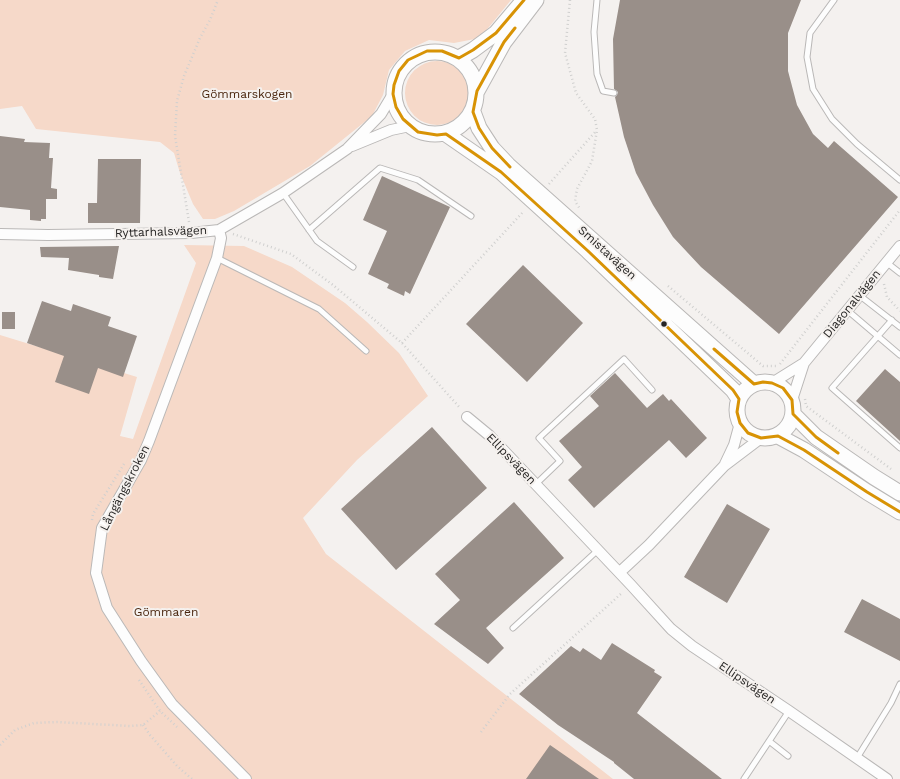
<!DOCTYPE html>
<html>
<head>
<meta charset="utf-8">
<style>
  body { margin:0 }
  canvas { display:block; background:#f4f1ef }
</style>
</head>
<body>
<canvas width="900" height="779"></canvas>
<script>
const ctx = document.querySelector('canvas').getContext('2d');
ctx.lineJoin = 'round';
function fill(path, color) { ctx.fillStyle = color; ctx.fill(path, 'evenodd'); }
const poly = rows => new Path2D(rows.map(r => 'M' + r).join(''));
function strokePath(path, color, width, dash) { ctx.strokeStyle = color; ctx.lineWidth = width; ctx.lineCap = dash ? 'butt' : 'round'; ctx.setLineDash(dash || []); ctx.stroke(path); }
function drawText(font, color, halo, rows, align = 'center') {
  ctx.font = font + ' "Work Sans",sans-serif'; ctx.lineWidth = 4; ctx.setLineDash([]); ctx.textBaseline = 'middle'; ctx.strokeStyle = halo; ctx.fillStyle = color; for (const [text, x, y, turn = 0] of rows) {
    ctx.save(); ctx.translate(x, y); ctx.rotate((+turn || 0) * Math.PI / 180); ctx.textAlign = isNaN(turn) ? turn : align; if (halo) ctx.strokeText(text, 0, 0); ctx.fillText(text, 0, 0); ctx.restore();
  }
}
fill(poly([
  [0,0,511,0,480,38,454,43,429,40,405,51,389,70,383,95,372,116,310,166,234,211,215,219,203,219,193,204,180,173,174,153,160,142,36,129,22,106,0,109],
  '405 93a32 32 0 1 1 64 0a32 32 0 1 1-64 0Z',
  [184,245,244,246,292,267,345,303,367,322,399,353,428,396,357,460,303,518,326,554,613,779,0,779,0,335,137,377,120,436,133,439,196,263]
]), '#f6d9c9');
fill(poly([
  [620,0,801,0,788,33,788,71,797,105,813,134,828,148,834,141,898,197,779,334,701,267,673,237,653,205,636,173,624,137,615,97,617,95,618,92,614,89,613,39],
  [0,136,25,139,24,142,50,143,49,158,53,158,51,188,57,189,57,199,46,199,46,219,41,219,41,221,30,220,30,210,0,207],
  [98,159,141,159,140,223,88,223,88,203,97,203],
  [382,176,450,207,410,294,405,291,404,296,387,288,389,284,368,274,387,231,363,220],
  [119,246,113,279,99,277,99,275,68,270,69,258,41,257,40,247],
  [523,265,583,323,527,382,466,324],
  [42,301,71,311,73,304,111,317,108,326,137,336,123,377,98,368,89,394,55,382,64,356,27,343],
  [2,312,15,312,15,329,2,329],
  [885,369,900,382,900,441,856,401],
  [615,373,647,408,663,394,669,401,671,399,707,438,686,458,669,440,594,508,568,480,582,467,559,441,599,406,590,396],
  [432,427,487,488,396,570,341,509],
  [514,502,564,558,486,628,504,648,488,664,434,624,460,600,435,574],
  [727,504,770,529,727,603,684,577],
  [862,599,900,619,900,661,844,632],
  [612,643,655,670,654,672,662,677,637,713,722,779,634,779,614,763,614,762,558,725,519,694,571,646,580,652,583,648,601,660],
  [550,745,599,779,526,779]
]), '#998f89');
const lane = poly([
  [597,0,594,32,597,74,603,91,614,93],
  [834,0,810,33,807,57,813,89,832,119,857,144,900,180],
  [283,193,317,241,353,267],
  [309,230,380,168,418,180,471,216],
  [217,258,319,309,366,351],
  [886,262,900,273],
  [859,295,900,327],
  [847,310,900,355],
  [892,320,832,388,900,448],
  [536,484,560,461,539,438,624,359,652,390],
  [513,628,598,550],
  [769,741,788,756],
  [857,758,891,703,900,684],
  [744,779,789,711]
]);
const street = poly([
  [352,146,391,130,410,126],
  [219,230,221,238,217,258,149,441,141,460,102,528,96,573,107,608,141,661,172,704,246,779],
  [0,234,48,235,191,233,219,230,283,193,347,149,381,114,393,94],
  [772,383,804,363],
  [792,400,804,363,900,246],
  [467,417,490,436,631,585,671,629,692,646,789,711,887,779],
  [725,464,734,445,740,423],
  [620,572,649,545,724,466,761,438]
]);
const secondary = poly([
  '394 93a41 41 0 1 1 82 0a41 41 0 1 1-82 0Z',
  [459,58,473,50,496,33,524,0],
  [477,91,504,42,536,0],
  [473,112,479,128,492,148,508,165,754,384],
  [446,134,501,172,588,251,733,390,739,399],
  '737 410a28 28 0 1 1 56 0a28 28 0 1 1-56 0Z',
  [793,414,816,437,874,477,900,493],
  [778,436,804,450,867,492,900,512]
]);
strokePath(lane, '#bab8b7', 7);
strokePath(street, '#bab8b7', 12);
strokePath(secondary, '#bab8b7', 17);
strokePath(poly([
  [570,0,565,53,576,93,595,119,597,130,592,161,577,189,575,201,580,209],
  [549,184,596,131],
  [189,222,175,136,177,101,184,76,200,38,210,20,218,0],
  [233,234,291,254,333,285,402,343,460,408],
  [884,284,887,297,900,311],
  [668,286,763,366,778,366],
  [402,343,524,211],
  [780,364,900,210],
  [805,399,806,406,891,469],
  [92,520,93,514,124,464],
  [139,680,160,711,177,727],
  [143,725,150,735,177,766,192,779],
  [481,732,510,694,623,592],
  [0,745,15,730,34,723,57,722,130,726,143,725,160,711]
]), '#d0d0cf', 2.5, [1, 3]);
strokePath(lane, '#fdfdfd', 5);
strokePath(street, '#fdfdfd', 10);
strokePath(secondary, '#fdfdfd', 15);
strokePath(poly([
  [524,0,496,33,473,50,459,58,442,51,427,51,408,60,399,71,394,85,393,94,396,107,403,119,418,132,437,135,446,134,501,172,588,251,733,390,739,399,737,412,740,423,748,433,761,438,778,436,804,450,867,492,900,512],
  [510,167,492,148,479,128,473,112,477,91,504,42,515,28],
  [714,349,754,384,763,382,772,383,783,388,792,400,793,414,816,437,838,453]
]), '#d89305', 3);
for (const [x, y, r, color] of [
  [664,324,3.5,"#262524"]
]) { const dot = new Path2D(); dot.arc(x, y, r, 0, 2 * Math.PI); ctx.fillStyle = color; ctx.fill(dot); strokePath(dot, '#f5f1ee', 1.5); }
drawText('12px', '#4a260e', '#f5f1ee', [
  ["Gömmarskogen",247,94],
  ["Gömmaren",166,612]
]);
drawText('12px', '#262524', '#f5f1ee', [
  ["Ryttarhalsvägen",161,232,-2],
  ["Smistavägen",607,253,42],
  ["Diagonalvägen",852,304,-51],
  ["Ellipsvägen",511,459,46],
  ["Långängskroken",125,488,-63],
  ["Ellipsvägen",747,683,34]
]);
</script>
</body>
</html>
